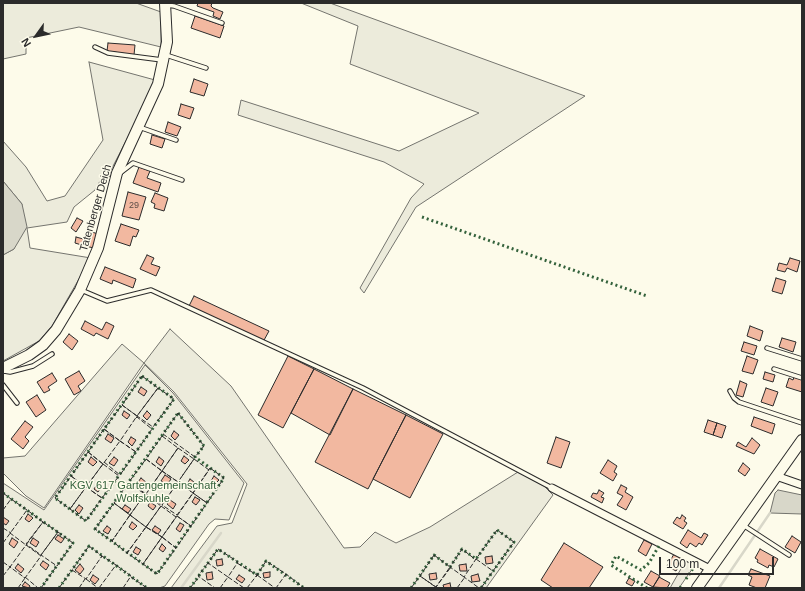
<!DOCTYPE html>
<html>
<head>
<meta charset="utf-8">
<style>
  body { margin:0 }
  #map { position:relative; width:805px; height:591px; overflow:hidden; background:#fdfbea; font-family:Arial,sans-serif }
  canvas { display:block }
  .frame { position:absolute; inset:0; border:4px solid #2b2b2b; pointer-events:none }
  .north { position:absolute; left:16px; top:16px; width:40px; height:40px; -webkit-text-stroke:3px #fdfbea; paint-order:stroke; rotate:237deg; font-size:11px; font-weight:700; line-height:16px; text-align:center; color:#2b2b2b }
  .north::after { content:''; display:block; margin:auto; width:14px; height:18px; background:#2b2b2b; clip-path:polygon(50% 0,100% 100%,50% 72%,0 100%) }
  .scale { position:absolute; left:659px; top:557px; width:115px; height:18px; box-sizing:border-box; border:2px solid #2b2b2b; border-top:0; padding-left:5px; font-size:12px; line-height:14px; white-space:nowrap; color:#2b2b2b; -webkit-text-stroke:3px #fdfbea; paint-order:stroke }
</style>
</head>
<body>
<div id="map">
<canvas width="805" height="591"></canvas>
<div class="frame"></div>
<div class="north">N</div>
<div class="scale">100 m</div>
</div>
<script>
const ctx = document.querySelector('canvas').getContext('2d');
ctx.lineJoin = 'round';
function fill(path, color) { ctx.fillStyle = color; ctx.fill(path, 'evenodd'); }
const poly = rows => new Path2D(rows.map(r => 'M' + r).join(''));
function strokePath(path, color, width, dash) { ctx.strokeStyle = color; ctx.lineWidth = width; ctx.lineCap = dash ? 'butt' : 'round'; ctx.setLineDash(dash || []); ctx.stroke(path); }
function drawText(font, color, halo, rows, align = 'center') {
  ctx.font = font + ' Arial,sans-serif'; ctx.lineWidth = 3; ctx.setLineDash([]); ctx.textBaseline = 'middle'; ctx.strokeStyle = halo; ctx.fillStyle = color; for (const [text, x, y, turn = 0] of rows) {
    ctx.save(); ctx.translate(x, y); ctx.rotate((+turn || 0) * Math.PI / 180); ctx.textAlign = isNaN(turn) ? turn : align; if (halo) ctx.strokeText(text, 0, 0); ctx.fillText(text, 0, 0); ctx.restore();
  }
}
const green = poly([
  [3,3,136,3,161,12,161,47,79,27,26,38,26,54,3,59,3,3],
  [301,3,330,3,585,96,416,207,364,293,360,288,411,198,424,184,384,162,238,115,241,100,399,151,479,113,350,64,358,26,301,3],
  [89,62,155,80,144,106,111,170,110,177,104,174,95,190,74,207,67,222,27,228,30,248,91,258,52,326,39,341,3,361,3,255,14,249,22,204,3,181,3,141,26,167,47,201,65,196,103,140,89,62],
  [170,329,231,386,344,548,360,547,375,532,396,543,430,527,518,472,544,486,553,495,486,588,171,588,217,526,232,523,247,484,174,392,144,363,44,508,26,496,3,473,3,458,25,456,122,344,144,363,170,329],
  [145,365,173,393,244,483,229,520,215,519,209,524,165,586,159,588,3,588,3,483,44,510,145,365]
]);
fill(green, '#ecebdb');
strokePath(green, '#74746e', 1);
const parking = poly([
  [686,560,695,565,679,588,670,588,686,560]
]);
fill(parking, '#eceadb');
strokePath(parking, '#74746e', 1);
const water = poly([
  [3,181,22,204,27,227,14,249,3,255,3,181],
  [778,490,802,495,802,514,770,513,775,493,778,490]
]);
fill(water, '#d8d7c9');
strokePath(water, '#74746e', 1);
strokePath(poly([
  [181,588,221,533],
  [719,588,770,513]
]), '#d8d7c9', 2.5);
const building = poly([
  [198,3,212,3,211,6,213,8,223,12,220,19,213,16,214,12,197,6,198,3],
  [195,16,224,26,220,38,191,28,195,16],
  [108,43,135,45,134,55,107,51,108,43],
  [194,79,208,84,204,96,190,92,194,79],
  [181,104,194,108,190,119,178,115,181,104],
  [168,122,181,127,177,136,165,132,168,122],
  [152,135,165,139,162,148,150,144,152,135],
  [139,167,150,171,147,178,161,183,158,192,133,183,139,167],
  [128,192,146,197,139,220,122,216,128,192],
  [155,193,168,198,164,211,154,208,155,204,151,202,155,193],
  [77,218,83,221,76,232,71,228,77,218],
  [121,224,139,230,136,237,133,236,130,246,115,241,121,224],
  [89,231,98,234,94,248,85,246,89,231],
  [76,237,87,240,85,246,75,243,76,237],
  [147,255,154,258,151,264,160,267,156,276,140,269,147,255],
  [790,258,800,261,797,272,787,268,785,272,777,270,779,263,787,265,790,258],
  [105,267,136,279,133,288,113,280,112,284,100,279,105,267],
  [776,278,786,281,782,294,772,291,776,278],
  [194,296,269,331,263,342,189,306,194,296],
  [85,321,102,330,106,322,114,326,108,339,96,333,94,336,81,329,85,321],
  [750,326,763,331,760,341,747,336,750,326],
  [69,334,78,341,72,350,63,342,69,334],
  [782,338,796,342,793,352,779,347,782,338],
  [744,342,757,346,754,355,741,351,744,342],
  [288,356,314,369,283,428,258,415,288,356],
  [747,356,758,360,753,374,742,371,747,356],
  [314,369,353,389,330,435,291,413,314,369],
  [79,371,85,381,78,386,81,391,74,395,65,379,79,371],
  [765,372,775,375,773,382,763,379,765,372],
  [52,373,57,381,48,387,50,390,44,393,37,382,52,373],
  [794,377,802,379,802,392,786,387,789,378,793,380,794,377],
  [740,381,747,384,743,397,736,395,740,381],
  [141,387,147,391,144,396,138,392,141,387],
  [766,388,778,392,773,406,761,402,766,388],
  [353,389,406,415,368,489,315,462,353,389],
  [37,395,46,410,36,417,26,402,37,395],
  [124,411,130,415,127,419,122,415,124,411],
  [147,411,151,415,147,420,143,416,147,411],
  [406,415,443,434,410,498,373,479,406,415],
  [754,417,775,424,772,434,751,426,754,417],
  [708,420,717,423,713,435,704,432,708,420],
  [25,421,33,427,25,437,29,441,23,449,11,439,25,421],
  [717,423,726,426,722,438,713,435,717,423],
  [174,431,179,435,175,440,171,436,174,431],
  [108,434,114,438,111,443,105,439,108,434],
  [131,437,136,440,132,446,128,442,131,437],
  [556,437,570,442,561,468,547,463,556,437],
  [752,438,760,445,754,454,736,446,738,442,746,447,752,438],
  [184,456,189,460,185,464,181,461,184,456],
  [91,457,97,462,93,466,88,462,91,457],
  [114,457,118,460,114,466,109,463,114,457],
  [159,457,164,461,161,466,156,462,159,457],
  [608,460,617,466,614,472,617,474,613,481,600,473,608,460],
  [743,463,750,469,745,476,738,471,743,463],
  [165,475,171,479,167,485,161,481,165,475],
  [214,476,219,480,215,484,211,481,214,476],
  [141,478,147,483,144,487,138,482,141,478],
  [190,479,194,482,191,487,187,484,190,479],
  [74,481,80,485,76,489,71,485,74,481],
  [98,483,102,486,98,492,94,489,98,483],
  [621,485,627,488,625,492,633,497,626,510,617,505,623,496,617,493,621,485],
  [599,490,604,493,601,497,604,498,602,503,591,497,593,493,597,494,599,490],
  [195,497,200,500,196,505,192,502,195,497],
  [170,500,176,504,173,509,167,504,170,500],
  [150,502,156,506,153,510,148,506,150,502],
  [79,505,83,508,79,514,75,510,79,505],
  [125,505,131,509,128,513,122,509,125,505],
  [28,514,33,518,29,522,25,519,28,514],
  [682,515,686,518,684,521,687,523,683,529,673,523,677,517,680,519,682,515],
  [3,517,9,521,6,525,3,523,3,517],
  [132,522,137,526,133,530,129,527,132,522],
  [180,523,184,525,180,532,176,529,180,523],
  [107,526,111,529,108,534,103,531,107,526],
  [155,526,161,530,158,534,152,530,155,526],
  [688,530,701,538,704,533,708,535,702,545,699,543,696,547,690,543,687,548,680,543,688,530],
  [58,535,64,539,61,543,55,539,58,535],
  [792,536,801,542,795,553,785,547,792,536],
  [12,538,18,542,14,548,9,544,12,538],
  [33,538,39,542,36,547,30,543,33,538],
  [644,540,652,544,646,556,638,551,644,540],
  [564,543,603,567,589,588,553,588,541,580,564,543],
  [162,544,166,548,163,552,159,549,162,544],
  [136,547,141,550,138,555,133,552,136,547],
  [760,549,778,559,774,567,769,565,768,568,757,562,758,560,755,558,760,549],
  [674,554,683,559,676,571,667,566,674,554],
  [492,556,493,563,486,564,485,557,492,556],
  [222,559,223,565,217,566,216,560,222,559],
  [43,561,49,565,46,570,40,565,43,561],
  [18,564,24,569,21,573,15,568,18,564],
  [80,564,84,569,80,574,75,570,80,564],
  [466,564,467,571,460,571,459,565,466,564],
  [751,569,770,576,765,588,757,588,749,585,752,577,748,575,751,569],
  [651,571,660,576,653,587,644,582,651,571],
  [212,572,213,579,207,580,206,573,212,572],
  [270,572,270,577,264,578,263,573,270,572],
  [436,573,437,579,430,580,429,574,436,573],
  [478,574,480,581,472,582,471,576,478,574],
  [93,575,99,579,95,584,90,580,93,575],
  [239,575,245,579,242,583,236,579,239,575],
  [659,577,670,583,667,588,653,587,659,577],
  [629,578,635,581,632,586,626,583,629,578],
  [25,582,30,586,29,588,22,586,25,582],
  [450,583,451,588,444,588,443,585,450,583]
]);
fill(building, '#f2b8a0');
strokePath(building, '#2b2b2b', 1);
const lane = poly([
  [166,5,174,6,222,23],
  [95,47,108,53,162,60],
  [166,55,206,68],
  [139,127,176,140],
  [120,173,133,163,182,180],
  [81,290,107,301,151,290,363,388,552,488],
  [767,348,802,359],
  [774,369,802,378],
  [4,371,10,372,33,366,52,354],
  [3,385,17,403],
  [730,391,734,398,739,402,802,423],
  [743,525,789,555]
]);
const street = poly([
  [776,476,802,485],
  [552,488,710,569]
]);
const secondary = poly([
  [3,368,29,355,43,345,56,330,80,290,98,248,117,173,158,84,167,42,165,3],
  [697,588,802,440]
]);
strokePath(lane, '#2b2b2b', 5.5);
strokePath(street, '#2b2b2b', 9);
strokePath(secondary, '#2b2b2b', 12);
strokePath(lane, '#fdfbea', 3.5);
strokePath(street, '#fdfbea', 7);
strokePath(secondary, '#fdfbea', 10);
strokePath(poly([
  [422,217,647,296],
  [142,376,174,399,86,521,55,498,142,376],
  [178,413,204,446,195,457,224,478,157,574,95,529,178,413],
  [3,493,73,543,41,588],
  [686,579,696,564],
  [59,588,89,546,147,588],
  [190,588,218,549,257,575,266,561,304,588],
  [411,588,434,555,450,567,462,549,476,559,497,530,514,542,481,588],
  [647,588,611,565,616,556,641,570,649,563,660,544],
  [680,588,682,585]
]), '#34623c', 3, [2, 3]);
strokePath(poly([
  [142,376,158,388,137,416,122,405,142,376],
  [158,388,174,399,153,427,137,416,158,388],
  [178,413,204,446,195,457,163,434,178,413],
  [104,429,120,441,103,464,88,452,104,429,122,405,137,416,120,441,104,429],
  [162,436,178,448,162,471,146,459,162,436],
  [120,441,136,452,152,429,137,417,136,418],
  [178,448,194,459,178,482,162,471,178,448],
  [88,452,103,464,86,487,71,476,88,452],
  [146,459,162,471,146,494,129,482,146,459],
  [194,459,209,470,193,493,178,482,194,459],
  [104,462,120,475,136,452,120,441],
  [103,464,119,476,102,498,86,487,103,464],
  [210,468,224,478,207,503,193,493,210,468],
  [162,471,178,482,162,505,146,494,162,471],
  [71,476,86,487,70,509,55,498,71,476],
  [178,482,193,493,177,515,162,505,178,482],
  [128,483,145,494,130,515,114,503,128,483],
  [86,487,102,498,86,521,70,509,86,487],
  [3,493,11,499],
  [193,493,207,503,191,526,177,516,193,493],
  [145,494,161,506,146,527,130,515,145,494],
  [114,503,130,515,112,541,95,529,114,503],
  [161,506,176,517,162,537,146,527,161,506],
  [3,510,11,499,27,510,26,512],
  [130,515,146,527,127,553,112,541,130,515],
  [177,516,191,526,176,548,162,537,177,516],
  [43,522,58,532,41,555,26,544,43,522],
  [146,527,162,537,143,564,127,553,146,527],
  [3,528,11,533],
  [58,532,73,543,57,566,41,555,58,532],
  [162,537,176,548,157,574,143,564,162,537],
  [3,543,27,510,43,522,26,545,10,533],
  [26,545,41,556,25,578,10,567,26,545],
  [89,546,102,556,86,579,72,570,89,546],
  [218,549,238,562,228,577,208,563,218,549],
  [434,555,450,567,436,587,420,576,434,555],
  [476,559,493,571,514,542,497,530,476,559,464,577,479,588],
  [3,562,10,567,11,566],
  [208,563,198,576,215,588],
  [237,563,257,575,247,588],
  [116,565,131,576,123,588],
  [257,575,275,588],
  [285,575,286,574,304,588],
  [3,576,10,567],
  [25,577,38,588],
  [131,577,147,588],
  [228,577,244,588],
  [256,577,266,561,286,574,276,588],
  [464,577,450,567,462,549,476,560],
  [86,579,98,588],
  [18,588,25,578,23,577],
  [41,588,56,567,54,565],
  [59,588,72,570,73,570],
  [79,588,85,579],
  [99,588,116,565,102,556,101,558],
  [190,588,199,577],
  [220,588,228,577],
  [411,588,420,576,437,588,436,587,451,567],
  [457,588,465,577],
  [481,588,493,571]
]), '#2b2b2b', 1, [5, 2]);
drawText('9px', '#5d4e48', null, [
  ["29",134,206]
]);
drawText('11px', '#2b2b2b', '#fdfbea', [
  ["Tatenberger Deich",96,208,-74]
]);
drawText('11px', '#34623c', '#fdfbea', [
  ["KGV 617 Gartengemeinschaft",143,486],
  ["Wolfskuhle",143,499]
]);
</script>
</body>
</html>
